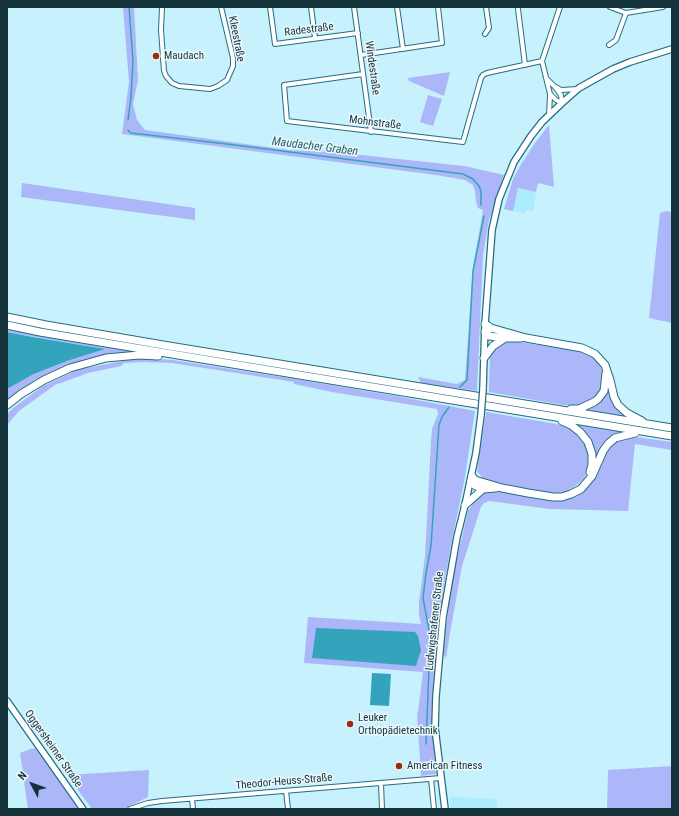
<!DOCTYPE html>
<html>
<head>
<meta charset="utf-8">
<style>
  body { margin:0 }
  #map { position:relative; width:679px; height:816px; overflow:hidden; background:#c7f1fc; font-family:"Roboto Condensed",sans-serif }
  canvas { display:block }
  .frame { position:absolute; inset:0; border:8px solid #15333b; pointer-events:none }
  .north { position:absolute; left:12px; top:764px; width:40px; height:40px; -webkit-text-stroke:3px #ebf8fc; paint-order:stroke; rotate:311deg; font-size:11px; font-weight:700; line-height:16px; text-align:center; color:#15333b }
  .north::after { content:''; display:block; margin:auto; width:14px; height:18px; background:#15333b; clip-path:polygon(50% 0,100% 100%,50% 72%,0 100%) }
</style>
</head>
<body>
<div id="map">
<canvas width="679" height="816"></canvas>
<div class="frame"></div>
<div class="north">N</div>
</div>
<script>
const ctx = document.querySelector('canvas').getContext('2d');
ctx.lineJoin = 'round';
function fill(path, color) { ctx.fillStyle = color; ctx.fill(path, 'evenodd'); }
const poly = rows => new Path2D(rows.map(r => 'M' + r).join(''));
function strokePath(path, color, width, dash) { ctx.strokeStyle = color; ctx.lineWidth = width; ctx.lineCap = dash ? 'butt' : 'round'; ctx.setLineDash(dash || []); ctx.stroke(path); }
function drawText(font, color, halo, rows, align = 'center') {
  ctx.font = font + ' "Roboto Condensed",sans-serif'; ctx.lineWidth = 3; ctx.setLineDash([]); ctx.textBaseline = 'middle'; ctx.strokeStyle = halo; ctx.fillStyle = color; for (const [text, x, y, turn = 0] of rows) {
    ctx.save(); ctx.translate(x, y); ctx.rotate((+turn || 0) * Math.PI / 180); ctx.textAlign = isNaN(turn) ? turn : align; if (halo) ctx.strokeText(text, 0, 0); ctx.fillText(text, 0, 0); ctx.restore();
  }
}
fill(poly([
  [518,188,536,192,533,211,526,210,525,214,513,211],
  [449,797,497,799,497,809,451,809]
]), '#abecfe');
fill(poly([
  [123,7,134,7,138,80,133,104,137,120,145,130,289,150,333,152,464,166,504,175,489,220,483,255,477,391,421,383,418,377,457,384,465,380,473,267,483,210,478,208,476,202,475,191,473,185,465,180,436,175,122,134,129,82],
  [450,72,444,96,409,81,408,78],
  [428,95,442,99,433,126,420,122],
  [549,125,554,187,538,183,536,192,518,188,513,211,504,209,513,179,520,166,535,143],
  [22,183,195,208,195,220,21,197],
  [666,211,672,212,672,323,649,318,660,213],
  [7,328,129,350,124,353,72,364,35,380,7,402,7,389,34,374,67,361,104,349,7,332],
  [506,342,519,342,580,351,591,355,597,361,601,367,604,378,602,387,598,396,581,406,563,405,489,392,490,355,496,347],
  [148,358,173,360,295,379,396,396,475,411,464,482,452,540,442,596,434,689,434,746,436,774,421,776,417,713,418,712,423,672,304,663,308,617,421,624,419,614,419,602,425,557,431,441,432,429,438,414,437,409,332,392,294,384,294,382,172,363,144,362,124,363,121,366,88,373,55,385,19,411,7,425,7,414,13,408,43,386,77,370,127,360],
  [608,382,627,417,585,410,593,406],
  [486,412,568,426,583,438,589,449,590,460,588,470,584,478,577,485,567,491,553,494,504,484,483,479,477,471],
  [573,424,626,432,613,437,591,474,593,449],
  [629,436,672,442,672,450,635,444,628,511,550,509,489,501,484,503,481,507,462,566,450,633,446,658,443,654,451,585,468,511,478,496,485,492,511,492,554,500,573,498,585,490,594,478,605,454,611,444,620,438],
  [37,748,77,807,78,809,28,809,20,753,30,749],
  [672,766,672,809,607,809,608,770],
  [149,770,148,797,124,809,92,809,67,775]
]), '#acb7f9');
fill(poly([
  [7,332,33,337,105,349,67,361,34,374,7,389],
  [316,628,415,632,418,636,421,650,416,666,312,658],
  [372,673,391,674,389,706,370,705]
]), '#34a3bc');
strokePath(poly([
  [128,120,131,97,133,61,129,7],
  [128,130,131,133,227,144,463,174,473,179,479,186,481,191,481,205],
  [460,387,467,380,473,271,484,216],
  [426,744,429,669,432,651,430,635,423,598,426,573,431,546,439,425,442,417,449,407]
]), '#34a3bc', 1.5);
const street = poly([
  [162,7,161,30,164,71,166,76,172,83,179,86,210,89,218,86,227,80,233,66,233,58,221,7],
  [270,7,275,44,358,33],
  [311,7,315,38],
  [354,7,371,132],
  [397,7,403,49],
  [610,7,626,13,663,7],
  [518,9,525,65],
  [485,34,489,28,486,7],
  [609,45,616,40,626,13],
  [361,55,442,43,438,7],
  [363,74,284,85,287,121,463,142,481,78,483,75,487,73,542,61],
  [547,79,555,87,561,95,562,103],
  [556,87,561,90,578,89],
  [550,94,556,100,562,103],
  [549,116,550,94,542,61,560,7],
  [431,779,434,809],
  [381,783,382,809],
  [286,791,288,809],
  [192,799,193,809],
  [130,809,148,803,162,801,441,778]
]);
const secondary = poly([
  [483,389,485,324,492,230,499,199,514,162,531,136,542,122,562,103,579,88,613,69,630,62,672,49],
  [7,701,83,809],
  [445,809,435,728,436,696,443,617,457,537,465,505,476,453,481,415]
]);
const highway = poly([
  [7,317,46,325,169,346,672,428],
  [485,324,491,328,526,338,582,348,595,354,605,365,610,380,614,397,618,405,627,413,642,421],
  [7,325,40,332,196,358,672,436],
  [491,328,485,332,489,336,505,338,521,338],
  [484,358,493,346,505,338],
  [7,405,21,394,44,380,70,368,106,358,139,355,158,356],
  [571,409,579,409,594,402,598,399,604,391,606,373],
  [562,421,571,425,580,432,588,442,592,454,592,465,590,472],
  [472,476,475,480,502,488,528,493,553,497,562,497,571,494,581,489,592,476,603,451,608,444,615,438,635,433],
  [475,480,471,481,474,485,483,489,496,488],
  [465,505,483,489]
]);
strokePath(street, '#236f80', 6);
strokePath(secondary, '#236f80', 8);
strokePath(highway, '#236f80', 9);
strokePath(street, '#fff', 4);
strokePath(secondary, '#fff', 5.5);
strokePath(highway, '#fff', 7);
const secondaryBridge = poly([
  [481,415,483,389]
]);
strokePath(secondaryBridge, '#236f80', 8, []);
strokePath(secondaryBridge, '#fff', 5.5);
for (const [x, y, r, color] of [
  [156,56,4,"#952e0c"],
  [350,724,4,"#952e0c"],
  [399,766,4,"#952e0c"]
]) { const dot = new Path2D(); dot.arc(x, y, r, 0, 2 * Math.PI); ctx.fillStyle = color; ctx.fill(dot); strokePath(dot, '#ebf8fc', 1.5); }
drawText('11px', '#15333b', '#ebf8fc', [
  ["Radestraße",309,30,-7],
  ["Kleestraße",236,39,79],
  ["Windestraße",372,68,82],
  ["Mohnstraße",375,123,7],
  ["Ludwigshafener Straße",435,621,-84],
  ["Oggersheimer Straße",53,749,55],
  ["Theodor-Heuss-Straße",284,782,-5]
]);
drawText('11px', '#15333b', '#ebf8fc', [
  ["Maudach",164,56],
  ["Leuker",358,718],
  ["Orthopädietechnik",358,731],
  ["American Fitness",407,766]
], 'left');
drawText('italic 12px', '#245f6d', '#ebf8fc', [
  ["Maudacher Graben",315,147,7]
]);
</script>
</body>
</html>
